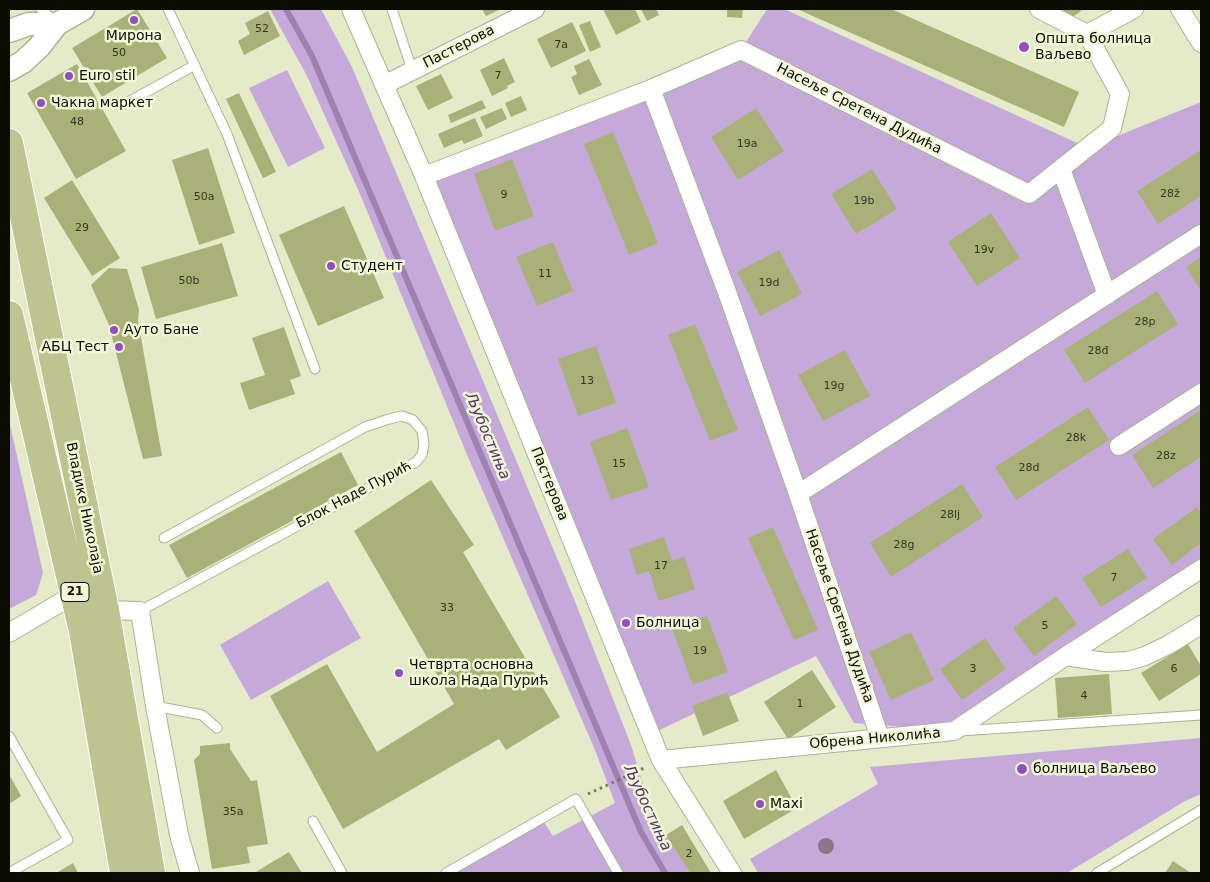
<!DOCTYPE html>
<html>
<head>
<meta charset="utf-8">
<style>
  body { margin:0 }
  #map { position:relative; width:1210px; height:882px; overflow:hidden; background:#e5eac8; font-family:"DejaVu Sans",sans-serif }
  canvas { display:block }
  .frame { position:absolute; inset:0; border:10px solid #0b0d03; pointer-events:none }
</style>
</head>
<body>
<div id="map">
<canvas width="1210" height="882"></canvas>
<div class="frame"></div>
</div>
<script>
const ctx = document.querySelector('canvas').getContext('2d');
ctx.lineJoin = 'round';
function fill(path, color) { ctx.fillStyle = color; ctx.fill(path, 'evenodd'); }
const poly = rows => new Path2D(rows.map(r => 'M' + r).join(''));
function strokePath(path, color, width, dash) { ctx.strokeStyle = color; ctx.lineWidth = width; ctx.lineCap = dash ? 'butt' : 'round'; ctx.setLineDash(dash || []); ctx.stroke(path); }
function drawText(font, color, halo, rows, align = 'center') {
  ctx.font = font + ' "DejaVu Sans",sans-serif'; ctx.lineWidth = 5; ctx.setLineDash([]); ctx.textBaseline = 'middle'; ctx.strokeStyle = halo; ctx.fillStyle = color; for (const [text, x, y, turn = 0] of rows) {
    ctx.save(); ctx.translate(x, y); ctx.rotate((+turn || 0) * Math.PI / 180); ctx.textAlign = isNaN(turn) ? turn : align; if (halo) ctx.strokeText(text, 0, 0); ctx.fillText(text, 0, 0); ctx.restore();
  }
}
fill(poly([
  [270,9,321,9,352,67,572,594,631,745,645,791,659,822,690,873,446,873,542,819,553,836,615,803,595,750,465,450,360,194,306,74],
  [767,9,784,9,1088,148,1201,102,1201,569,954,731,854,723,816,656,651,734,424,176,741,50],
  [287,70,325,148,288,167,249,88],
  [9,420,43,573,36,595,9,609],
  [328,581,361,638,251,700,220,645],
  [1201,738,1201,794,1185,801,1067,873,758,873,750,859,878,784,870,767]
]), '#c5a9db');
strokePath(poly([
  [286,9,312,56,641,832,665,873]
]), '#9c81b1', 6);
fill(poly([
  [137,9,167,58,102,97,72,48],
  [482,9,501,9,486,16],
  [603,9,635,9,641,22,616,35],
  [641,9,656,9,659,15,647,21],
  [727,9,743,9,742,18,727,17],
  [797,9,891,9,1079,92,1064,127],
  [1054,9,1084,9,1071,18],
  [268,11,280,36,244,55,238,41,250,34,245,23],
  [590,21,601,47,590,52,579,25],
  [572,22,586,51,551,68,537,39],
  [504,58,515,82,507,86,508,88,492,96,480,70],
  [589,59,602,85,579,95,571,77,577,74,574,66],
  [77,64,126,151,76,179,27,93],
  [441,74,453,98,428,110,416,86],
  [239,93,276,172,263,178,226,99],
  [521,96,527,110,511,117,505,103],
  [482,100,486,108,451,123,448,115],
  [502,108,507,119,486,129,480,117],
  [756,108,784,151,738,180,711,137],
  [475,118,483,136,464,144,462,140,444,148,438,134],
  [613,132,658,243,629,255,584,144],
  [208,148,235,233,199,245,172,160],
  [1201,150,1201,196,1158,224,1137,191],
  [512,159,534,216,495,231,474,174],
  [872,169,897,209,856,234,831,194],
  [72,180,120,258,92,276,44,198],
  [344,206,384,298,318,326,279,235],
  [991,213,1020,258,977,286,948,242],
  [553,242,573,291,537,306,516,257],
  [222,243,238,296,156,319,141,267],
  [779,250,802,294,760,316,737,272],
  [1201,257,1201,291,1186,267],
  [109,268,127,269,139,310,138,321,162,456,143,459,109,325,91,285],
  [1157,291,1178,324,1085,383,1064,350],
  [695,324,738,430,710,441,668,335],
  [284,327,301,376,290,380,295,394,249,410,240,383,265,375,252,338],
  [596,346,616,403,578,416,558,359],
  [845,350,870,396,823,421,798,375],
  [1088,407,1109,440,1016,500,995,467],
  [1201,410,1201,457,1153,488,1132,455],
  [627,428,649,487,611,500,590,442],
  [341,452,358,485,187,578,169,545],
  [431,480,474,545,463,552,560,717,506,750,499,739,343,829,270,696,327,664,377,752,454,704,354,531],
  [962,484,983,517,891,577,870,543],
  [1197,507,1201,513,1201,543,1172,565,1153,539],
  [773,527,818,630,794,640,748,538],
  [664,537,672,561,684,557,695,589,659,601,649,571,637,575,629,549],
  [1128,549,1147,578,1101,607,1082,578],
  [1056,596,1077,624,1034,656,1013,628],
  [707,616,728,672,693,685,672,629],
  [911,632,934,680,891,700,869,652],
  [985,638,1006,669,962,700,940,669],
  [1188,644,1201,666,1201,674,1159,701,1141,673],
  [812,670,836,707,788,739,764,702],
  [1109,674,1112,714,1058,718,1055,678],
  [727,692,739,721,703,736,692,706],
  [230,743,230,749,251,781,257,780,268,844,247,847,250,863,212,869,194,760,200,754,200,746],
  [776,770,797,808,744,839,723,801],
  [9,774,21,796,9,804],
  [682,825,711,873,690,873,666,835],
  [289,852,302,873,254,873],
  [1173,861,1191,873,1165,873],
  [73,863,78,873,56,873]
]), '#a9b178');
const service = poly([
  [41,9,53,20],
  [168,9,227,134,315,369],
  [392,9,412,70],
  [121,106,195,65],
  [140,611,416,462,422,455,424,444,422,431,413,420,402,416,389,419,365,427,164,538],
  [155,706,202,715,217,728],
  [960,731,1201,715],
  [9,736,68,840,9,873],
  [313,821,342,873],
  [446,873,576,799,618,873],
  [1097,873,1201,810]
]);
const minor = poly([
  [351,9,424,176,661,760,732,873],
  [1039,9,1087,34],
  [1180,9,1201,43],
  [384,85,535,9],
  [651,89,741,50,1029,194,1112,128,1120,94,1087,34,1134,9],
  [1061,169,1107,295],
  [424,176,651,89,727,292,798,494,880,738],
  [1119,446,1201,393],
  [798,494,1201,234],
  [105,610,140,611,155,706,179,835,190,873],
  [9,633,75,594],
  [1066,656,1105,662,1128,661,1145,656,1168,645,1201,625],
  [661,760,954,731,1066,656,1201,569]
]);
const tertiary = poly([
  [9,31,29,24,57,24],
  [9,70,23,62,39,47,57,24,83,9]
]);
const primary = poly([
  [9,143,105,610,151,873],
  [9,315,83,631,124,873]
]);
strokePath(service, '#acb190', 11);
strokePath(minor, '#acb190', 20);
strokePath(tertiary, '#acb190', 25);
strokePath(primary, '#fff', 30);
strokePath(poly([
  [588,794,644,768]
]), '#757963', 3, [2.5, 4]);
strokePath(service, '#fff', 9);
strokePath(minor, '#fff', 18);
strokePath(tertiary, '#fff', 22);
strokePath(primary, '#bec38f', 28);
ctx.fillStyle = '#8a788a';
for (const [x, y] of [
  [826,846]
]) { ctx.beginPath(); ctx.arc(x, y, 8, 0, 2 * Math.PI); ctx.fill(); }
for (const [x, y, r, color] of [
  [134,20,5,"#944dc1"],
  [1024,47,6,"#944dc1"],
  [69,76,5,"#944dc1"],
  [41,103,5,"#944dc1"],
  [331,266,5,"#944dc1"],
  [114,330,5,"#944dc1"],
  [119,347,5,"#944dc1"],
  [626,623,5,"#944dc1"],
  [399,673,5,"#944dc1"],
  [1022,769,6,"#944dc1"],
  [760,804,5,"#944dc1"]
]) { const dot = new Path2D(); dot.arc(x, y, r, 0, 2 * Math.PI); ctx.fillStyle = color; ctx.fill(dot); strokePath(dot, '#f2f8d5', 2); }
drawText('11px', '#323620', null, [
  ["52",262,29],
  ["7a",561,45],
  ["50",119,53],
  ["7",498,76],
  ["48",77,122],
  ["19a",747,144],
  ["28ž",1170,194],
  ["9",504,195],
  ["50a",204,197],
  ["19b",864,201],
  ["29",82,228],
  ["19v",984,250],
  ["11",545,274],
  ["50b",189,281],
  ["19d",769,283],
  ["28p",1145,322],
  ["28đ",1098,351],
  ["13",587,381],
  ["19g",834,386],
  ["28k",1076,438],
  ["28z",1166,456],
  ["15",619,464],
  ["28d",1029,468],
  ["28lj",950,515],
  ["28g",904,545],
  ["17",661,566],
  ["7",1114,578],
  ["33",447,608],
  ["5",1045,626],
  ["19",700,651],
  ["3",973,669],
  ["6",1174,669],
  ["4",1084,696],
  ["1",800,704],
  ["35a",233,812],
  ["2",689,854]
]);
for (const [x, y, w] of [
  [75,592,28]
]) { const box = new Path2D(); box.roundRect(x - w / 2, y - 9.5, w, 19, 4); ctx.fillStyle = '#f2f8d5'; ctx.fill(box); strokePath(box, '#0b0d03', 1); }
drawText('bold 12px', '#0b0d03', null, [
  ["21",75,592]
]);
drawText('14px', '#0b0d03', '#f2f8d5', [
  ["Мирона",134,36,"center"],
  ["Општа болница",1035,39],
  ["Ваљево",1035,55],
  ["Euro stil",79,76],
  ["Чакна маркет",51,103],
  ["Студент",341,266],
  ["Ауто Бане",124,330],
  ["АБЦ Тест",109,347,"right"],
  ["Болница",636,623],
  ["Четврта основна",409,665],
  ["школа Нада Пурић",409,681],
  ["болница Ваљево",1033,769],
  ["Maxi",770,804]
], 'left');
drawText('14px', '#0b0d03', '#f2f8d5', [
  ["Пастерова",459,47,-27],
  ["Насеље Сретена Дудића",859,109,27],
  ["Пастерова",549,484,68],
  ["Блок Наде Пурић",354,495,-28],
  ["Владике Николаја",84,508,78],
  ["Насеље Сретена Дудића",839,616,71],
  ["Обрена Николића",875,739,-5]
]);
drawText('italic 15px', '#532e6b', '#f2f8d5', [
  ["Љубостиња",487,436,67],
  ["Љубостиња",647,808,65]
]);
</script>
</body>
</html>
